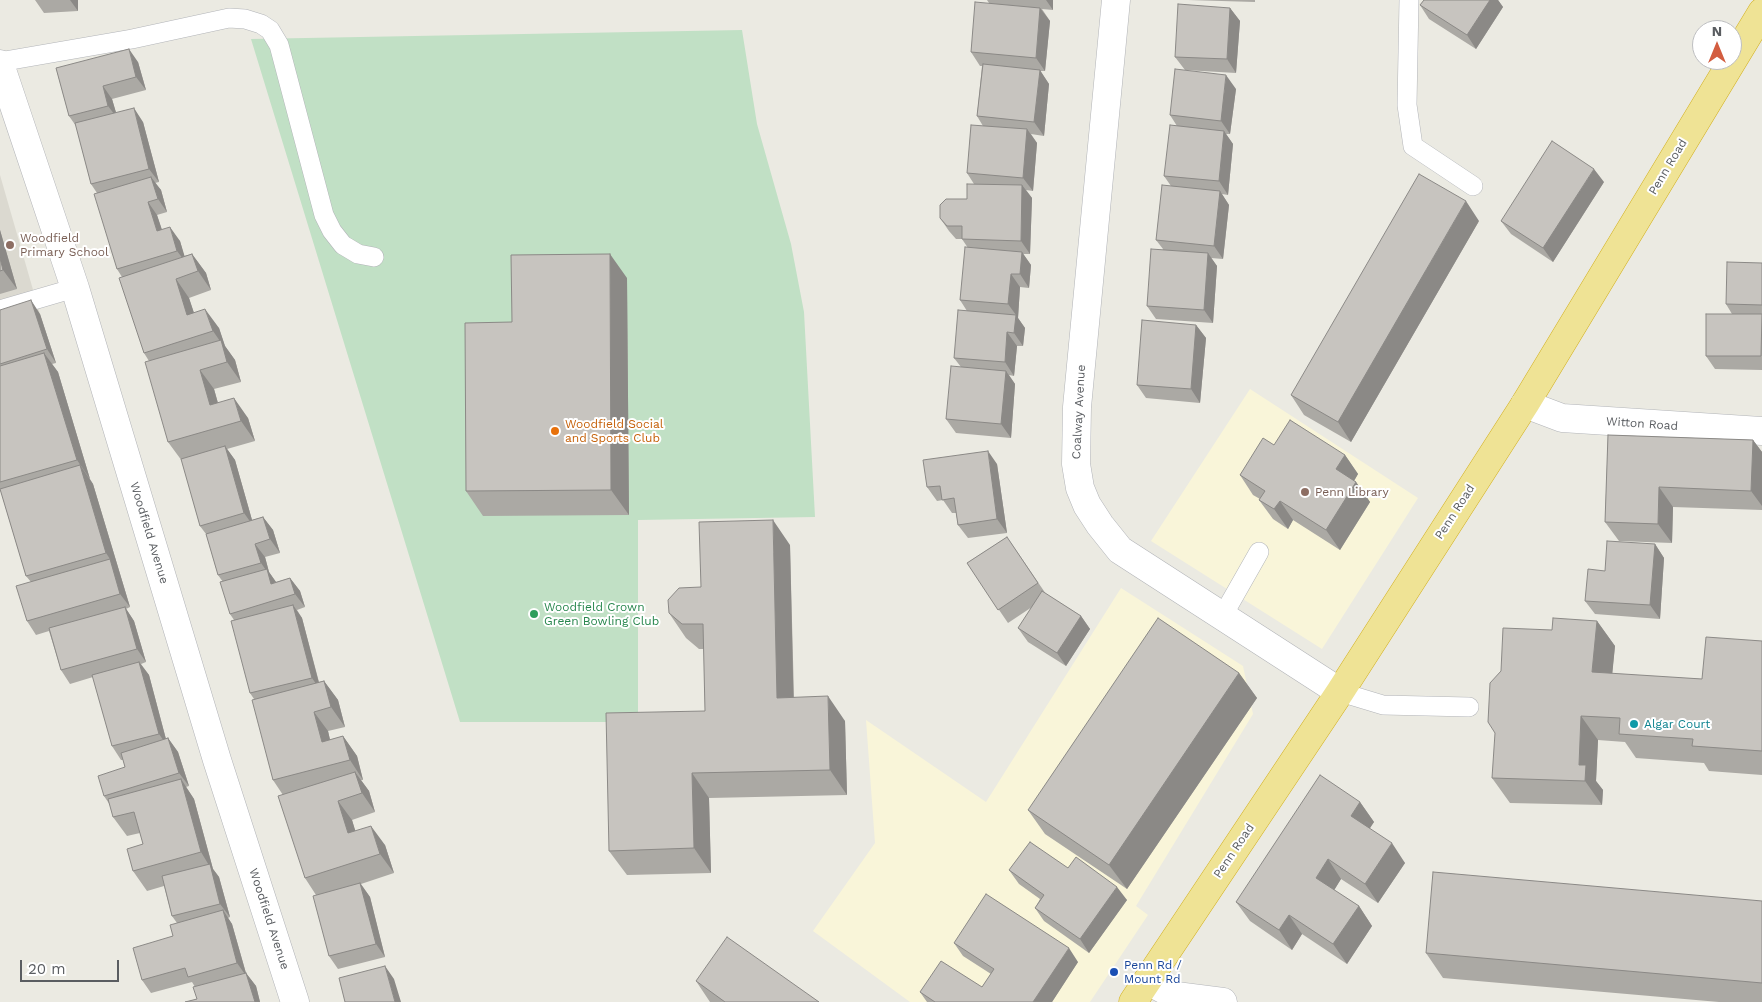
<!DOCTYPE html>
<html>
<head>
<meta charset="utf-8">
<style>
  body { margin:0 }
  #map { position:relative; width:1762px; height:1002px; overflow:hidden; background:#ebeae2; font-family:"Work Sans",sans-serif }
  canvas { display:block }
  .north { position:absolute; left:1692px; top:20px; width:50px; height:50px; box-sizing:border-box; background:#fff; border:1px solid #bdbec0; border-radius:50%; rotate:0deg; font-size:14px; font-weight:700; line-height:20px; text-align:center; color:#5a5d61 }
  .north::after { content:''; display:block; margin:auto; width:18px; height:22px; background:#d35d40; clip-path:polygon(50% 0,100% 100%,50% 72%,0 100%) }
  .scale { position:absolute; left:20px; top:960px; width:99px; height:22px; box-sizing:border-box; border:2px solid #5a5d61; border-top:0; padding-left:6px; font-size:15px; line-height:18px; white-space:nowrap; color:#5a5d61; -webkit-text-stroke:4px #fff; paint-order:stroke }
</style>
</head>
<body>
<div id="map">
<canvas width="1762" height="1002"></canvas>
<div class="north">N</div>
<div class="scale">20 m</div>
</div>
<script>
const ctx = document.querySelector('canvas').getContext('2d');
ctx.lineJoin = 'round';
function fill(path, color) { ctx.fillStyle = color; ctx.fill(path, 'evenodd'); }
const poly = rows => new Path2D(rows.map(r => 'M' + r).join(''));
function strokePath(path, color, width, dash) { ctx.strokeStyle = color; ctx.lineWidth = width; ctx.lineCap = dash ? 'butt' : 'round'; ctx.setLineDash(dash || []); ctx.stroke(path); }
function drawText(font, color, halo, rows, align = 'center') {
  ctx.font = font + ' "Work Sans",sans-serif'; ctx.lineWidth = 4; ctx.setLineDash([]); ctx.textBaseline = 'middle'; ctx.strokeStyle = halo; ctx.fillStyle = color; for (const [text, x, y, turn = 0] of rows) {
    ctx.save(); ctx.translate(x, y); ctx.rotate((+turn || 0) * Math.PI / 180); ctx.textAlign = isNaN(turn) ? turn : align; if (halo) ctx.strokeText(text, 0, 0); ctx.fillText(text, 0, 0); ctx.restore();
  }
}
fill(poly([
  [1250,389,1418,498,1322,649,1151,541],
  [1121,588,1243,666,1253,714,1136,906,1148,915,1090,1002,910,1002,813,931,875,843,866,720,986,802]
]), '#f9f5d9');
fill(poly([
  [0,175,40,314,0,327]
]), '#dbd9d0');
fill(poly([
  [742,30,757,124,791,244,804,312,815,517,638,520,638,722,460,722,251,39]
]), '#c1e0c5');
const lane = poly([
  [1409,0,1407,105,1413,146,1473,186],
  [0,62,132,39,229,18,245,19,261,24,270,30,279,45,324,215,332,231,343,245,358,254,374,257],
  [0,310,75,288],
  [1222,617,1259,552],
  [1340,692,1383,705,1469,707]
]);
const street = poly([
  [1116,0,1077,407,1076,464,1080,488,1087,505,1100,525,1120,550,1340,692],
  [0,64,75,288,217,760,295,1002],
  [1525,404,1562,418,1762,431],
  [1148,981,1176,996,1223,1002]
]);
const highway = poly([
  [1133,1002,1340,692,1525,404,1762,12]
]);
strokePath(lane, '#b2b4b8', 20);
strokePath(street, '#b2b4b8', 29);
strokePath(highway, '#d2af1b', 29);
strokePath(lane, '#fff', 19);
strokePath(street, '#fff', 28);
strokePath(highway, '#efe395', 28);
fill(poly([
  [35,0,78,0,78,11,44,13],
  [987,0,1053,0,1053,10,1042,9,1050,21,1045,71,1040,71,1049,84,1044,136,1031,134,1037,143,1033,191,1026,190,1032,198,1030,254,1023,254,1031,265,1029,288,1020,287,1018,318,1025,328,1023,346,1017,346,1014,376,1009,375,1015,384,1011,438,956,433,946,419,961,367,954,358,967,311,960,300,968,248,962,239,956,239,949,231,940,218,967,199,974,184,967,173,983,126,977,116,982,66,980,66,971,52,989,3],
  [1188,0,1255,0,1255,2],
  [1424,0,1498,0,1503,7,1476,49,1429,19,1420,5],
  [1230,8,1240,21,1236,73,1185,70,1175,57],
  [138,62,146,90,112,99,116,113,143,122,159,182,155,183,161,190,167,212,157,215,162,230,180,241,184,256,192,254,206,273,211,290,189,298,194,313,219,328,225,346,235,360,241,382,214,389,218,403,248,418,255,441,227,449,235,460,252,520,263,517,273,530,280,553,265,557,269,572,276,582,290,578,300,591,305,607,297,610,302,618,319,682,324,681,338,700,345,727,328,731,330,740,343,736,357,756,363,780,361,780,369,791,375,812,352,820,355,831,385,845,394,873,361,884,370,897,385,957,338,969,329,956,316,895,305,878,283,795,273,780,254,699,250,693,234,620,230,614,223,582,218,575,206,534,200,526,182,461,168,442,149,361,144,353,122,277,117,269,97,193,91,184,76,126,69,116,56,68],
  [1236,89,1230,134,1226,134,1233,144,1228,195,1222,194,1229,205,1223,259,1211,258,1217,266,1213,323,1156,319,1147,306,1163,249,1156,240,1171,186,1164,176,1177,126,1170,115],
  [1604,182,1553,262,1511,234,1501,221],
  [1479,221,1351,442,1304,415,1291,395],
  [0,230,17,289,0,294],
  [1762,263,1762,370,1715,369,1706,356,1732,314,1726,304],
  [627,278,629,515,483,516,466,491,512,322],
  [0,310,40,314,56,363,52,364,58,372,90,479,93,484,130,607,126,609,134,621,146,662,141,664,149,675,166,739,168,738,178,752,189,786,186,787,194,799,213,869,219,877,230,917,228,918,232,924,246,973,256,986,260,1002,185,1002,197,999,195,987,192,982,151,993,142,980,173,936,177,923,172,916,164,886,147,891,133,871,143,844,140,833,127,836,113,817,110,805,104,796,125,767,123,760,121,760,112,746,93,677,70,684,61,670,49,631,36,635,27,621,31,582,26,576,1,492,0,490],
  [1196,325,1206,338,1200,403,1146,398,1137,385],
  [1608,435,1753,440,1762,452,1762,510,1673,507,1672,543,1619,541,1605,522],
  [1274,445,1345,455,1358,474,1354,481,1356,482,1370,502,1340,550,1293,520,1288,529,1273,519,1259,500,1260,499,1253,495,1240,475],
  [997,464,1007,533,968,538,958,525,956,513,952,513,943,500,937,501,927,487],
  [1007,537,1046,594,1081,616,1090,629,1066,666,1028,642,1018,628,1032,607,1008,623,967,563],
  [1655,544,1664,558,1660,619,1595,614,1585,601,1605,571],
  [790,545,794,697,845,721,847,795,709,798,711,873,627,875,609,851,705,711,704,649,699,649,686,638,669,613,701,587],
  [1597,621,1615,646,1612,674,1702,679,1762,641,1762,775,1709,771,1704,763,1636,758,1625,742,1598,740,1596,781,1603,790,1602,805,1510,803,1492,778,1552,630],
  [1239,673,1257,698,1127,889,1045,834,1028,810],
  [1360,802,1374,822,1369,828,1405,863,1378,903,1341,879,1334,890,1359,906,1372,926,1347,964,1302,934,1292,950,1250,921,1236,902],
  [1068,868,1127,900,1089,953,1044,921,1035,908,1040,899,1019,884,1009,870],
  [1762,901,1762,1002,1719,1002,1443,978,1426,953],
  [954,943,1078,962,1052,1002,927,1002,920,992,982,987,991,974,963,956],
  [696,981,819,1002,710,1002]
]), '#aba9a4');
fill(poly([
  [70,0,78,0,78,11],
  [1046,0,1053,0,1053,10],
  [1490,0,1498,0,1503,7,1476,49,1467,35],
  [1040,8,1050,21,1045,71,1036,58],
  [1230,8,1240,21,1236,73,1227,59],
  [129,49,138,62,146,90,136,77],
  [1040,70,1049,84,1044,136,1034,122],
  [1226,75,1236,89,1230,134,1221,121],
  [103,86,112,99,118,119,108,106],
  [134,108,143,122,159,182,149,169],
  [1027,129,1037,143,1033,191,1023,178],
  [1224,131,1233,144,1228,195,1219,181],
  [1594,169,1604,182,1553,262,1543,248],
  [151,177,161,190,167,212,158,199],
  [1022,185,1032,198,1030,254,1021,241],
  [1220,191,1229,205,1223,259,1214,246],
  [1466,201,1479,221,1351,442,1338,422],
  [148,202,157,215,167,245,157,231],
  [170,227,180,241,187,264,177,251],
  [0,230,17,289,3,270,0,258],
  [1022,252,1031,265,1029,288,1020,274],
  [1208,253,1217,266,1213,323,1204,310],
  [192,254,206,273,211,290,198,271],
  [610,254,627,278,629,515,611,490],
  [1011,274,1020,287,1018,318,1025,328,1023,346,1014,333,1016,315,1008,304],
  [176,279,189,298,201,334,187,315],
  [31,300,40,314,56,363,47,349],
  [205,309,219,328,225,346,235,360,241,382,227,362,222,344,213,331],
  [1196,325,1206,338,1200,403,1191,389],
  [1007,332,1017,346,1014,376,1005,362],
  [44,353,58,372,90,479,77,460],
  [200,370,214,389,224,425,210,405],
  [1006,371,1015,384,1011,438,1001,424],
  [234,398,248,418,255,441,241,421],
  [1753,440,1762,452,1762,506,1751,491],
  [225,446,235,460,254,527,244,513],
  [988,451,997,464,1007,533,997,519],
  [1345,455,1358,474,1349,489,1336,469],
  [80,465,93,484,130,607,120,594,110,559,106,553],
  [1356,482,1370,502,1340,550,1326,530],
  [1659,487,1673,507,1672,543,1658,524],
  [1280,501,1293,520,1288,529,1274,509],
  [263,517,273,530,280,553,270,539],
  [773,520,790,545,794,722,777,698],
  [255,544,265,557,269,572,276,582,271,584,268,573,261,563],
  [1655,544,1664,558,1660,619,1650,605],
  [290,578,300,591,305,607,295,594],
  [293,605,302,618,321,691,312,678],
  [125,607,134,621,146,662,137,649],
  [1081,616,1090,629,1066,666,1057,653],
  [1597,621,1615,646,1610,697,1592,672],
  [139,662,149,675,168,747,159,734],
  [1239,673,1257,698,1127,889,1109,865],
  [324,681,338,700,345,727,331,707],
  [828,696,845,721,847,795,830,770],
  [314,712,328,731,335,761,322,742],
  [1581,716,1598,740,1596,781,1603,790,1602,805,1585,781,1579,765],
  [343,736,357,756,363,780,350,760],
  [168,738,178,752,189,786,179,773],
  [355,772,369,791,375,812,362,793],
  [692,773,709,798,711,873,694,848],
  [181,779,194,799,213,869,219,877,230,917,220,904,210,867,201,852],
  [338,801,352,820,362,852,348,833],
  [1360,802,1374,822,1365,836,1351,816],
  [371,826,385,845,394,873,380,854],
  [1392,843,1405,863,1378,903,1365,884],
  [1328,859,1341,879,1330,897,1316,878],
  [360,883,370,897,385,957,376,944],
  [1117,887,1127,900,1089,953,1080,939],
  [1359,906,1372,926,1347,964,1333,944],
  [223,910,232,924,247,977,237,963],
  [1289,915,1302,934,1292,950,1279,930],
  [1069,948,1078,962,1052,1002,1033,1002],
  [385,966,394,979,401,1002,395,1002],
  [246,973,256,986,260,1002,255,1002]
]), '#8b8986');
const building = poly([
  [1424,0,1490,0,1467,35,1420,5,1424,0],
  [975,2,1040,8,1036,58,971,52,975,2],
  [1178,4,1230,8,1227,59,1175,57,1178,4],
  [129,49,136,77,103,86,108,106,69,116,56,68,129,49],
  [983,64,1040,70,1034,122,977,116,983,64],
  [1175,69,1226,75,1221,121,1170,115,1175,69],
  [134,108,149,169,91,184,75,123,134,108],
  [971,125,1027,129,1023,178,967,173,971,125],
  [1170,125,1224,131,1219,181,1164,176,1170,125],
  [1552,141,1594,169,1543,248,1501,221,1552,141],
  [1419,174,1466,201,1338,422,1291,395,1419,174],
  [151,177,158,199,148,202,157,231,170,227,177,251,117,269,94,194,151,177],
  [967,184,1022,185,1021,241,962,239,962,226,947,226,940,218,940,205,946,199,967,199,967,184],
  [1162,185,1220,191,1214,246,1156,240,1162,185],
  [965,247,1022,252,1020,274,1011,274,1008,304,960,300,965,247],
  [1151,249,1208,253,1204,310,1147,306,1151,249],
  [192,254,198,271,176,279,187,315,205,309,213,331,144,353,119,278,192,254],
  [610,254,611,490,466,491,465,323,512,322,511,255,610,254],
  [0,258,3,270,0,271,0,258],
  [1727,262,1762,263,1762,305,1726,304,1727,262],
  [31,300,47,349,0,364,0,310,31,300],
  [958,310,1016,315,1014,333,1007,332,1005,362,954,358,958,310],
  [1706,314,1762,314,1761,356,1706,356,1706,314],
  [1142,320,1196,325,1191,389,1137,385,1142,320],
  [221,340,227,362,200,370,210,405,234,398,241,421,168,442,145,362,221,340],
  [44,353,77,460,0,482,0,366,44,353],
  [951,366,1006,371,1001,424,946,419,951,366],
  [1290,420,1345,455,1336,469,1356,482,1326,530,1280,501,1274,509,1259,500,1265,491,1240,475,1263,438,1274,445,1290,420],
  [1608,435,1753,440,1751,491,1659,487,1658,524,1605,522,1608,435],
  [225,446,244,513,200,526,181,459,225,446],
  [988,451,997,519,958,525,954,498,942,500,940,486,927,487,923,460,988,451],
  [80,465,106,553,26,576,0,489,80,465],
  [263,517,270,539,255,544,261,563,218,575,206,534,263,517],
  [773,520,777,698,828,696,830,770,692,773,694,848,609,851,606,713,705,711,703,624,682,624,669,613,668,600,679,588,701,587,699,522,773,520],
  [1007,537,1038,583,998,610,967,563,1007,537],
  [1607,541,1655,544,1650,605,1585,601,1588,569,1605,571,1607,541],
  [110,559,120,594,27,621,16,586,110,559],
  [267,569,271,584,290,578,295,594,230,614,220,582,267,569],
  [1042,591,1081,616,1057,653,1018,628,1042,591],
  [293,605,312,678,250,693,231,621,293,605],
  [125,607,137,649,61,670,49,628,125,607],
  [1158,618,1239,673,1109,865,1028,810,1158,618],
  [1553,618,1597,621,1592,672,1702,679,1706,637,1762,641,1762,751,1692,746,1693,739,1619,734,1620,718,1581,716,1579,765,1586,765,1585,781,1492,778,1495,733,1488,722,1490,683,1501,671,1503,628,1552,630,1553,618],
  [139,662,159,734,112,746,92,675,139,662],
  [324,681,331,707,314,712,322,742,343,736,350,760,273,780,252,700,324,681],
  [168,738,179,773,104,796,98,776,125,767,121,753,168,738],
  [355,772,362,793,338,801,348,833,371,826,380,854,305,878,278,796,355,772],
  [1320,775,1360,802,1351,816,1392,843,1365,884,1328,859,1316,878,1359,906,1333,944,1289,915,1279,930,1236,902,1320,775],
  [181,779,201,852,133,871,127,849,143,844,134,812,113,817,108,799,181,779],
  [1030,842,1068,868,1076,857,1117,887,1080,939,1035,908,1044,895,1009,870,1030,842],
  [210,864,220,904,172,916,162,876,210,864],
  [1433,872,1762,901,1762,983,1426,953,1433,872],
  [360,883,376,944,329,956,313,896,360,883],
  [986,894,1069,948,1033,1002,935,1002,920,992,941,961,982,987,994,969,954,943,986,894],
  [223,910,237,963,188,977,185,968,142,980,133,948,173,936,170,925,223,910],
  [727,937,819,1002,725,1002,696,981,727,937],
  [385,966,395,1002,345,1002,339,978,385,966],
  [246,973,255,1002,185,1002,197,999,193,987,246,973]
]);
fill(building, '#c7c4bf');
strokePath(building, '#8b8986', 1);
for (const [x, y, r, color] of [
  [10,245,5,"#8d6e63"],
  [555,431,5,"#e8710a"],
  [1305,492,5,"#8d6e63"],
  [534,614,5,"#2e9e5b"],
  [1634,724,5,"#0f9aa8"],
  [1114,972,5,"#1a4fb4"]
]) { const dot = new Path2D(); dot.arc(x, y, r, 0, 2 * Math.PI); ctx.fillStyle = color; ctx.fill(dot); strokePath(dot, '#fff', 2); }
drawText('12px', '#5a5d61', '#fff', [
  ["Penn Road",1668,167,-59],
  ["Coalway Avenue",1079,412,-87],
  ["Witton Road",1642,424,4],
  ["Penn Road",1455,512,-57],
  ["Woodfield Avenue",149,533,73],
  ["Penn Road",1234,851,-56],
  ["Woodfield Avenue",269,919,72]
]);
drawText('12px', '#785e54', '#fff', [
  ["Woodfield",20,238],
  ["Primary School",20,252],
  ["Penn Library",1315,492]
], 'left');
drawText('12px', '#c56008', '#fff', [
  ["Woodfield Social",565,424],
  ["and Sports Club",565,438]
], 'left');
drawText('12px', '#27864d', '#fff', [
  ["Woodfield Crown",544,607],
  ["Green Bowling Club",544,621]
], 'left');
drawText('12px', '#0d838f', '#fff', [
  ["Algar Court",1644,724]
], 'left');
drawText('12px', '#164399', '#fff', [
  ["Penn Rd /",1124,965],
  ["Mount Rd",1124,979]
], 'left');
</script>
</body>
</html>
